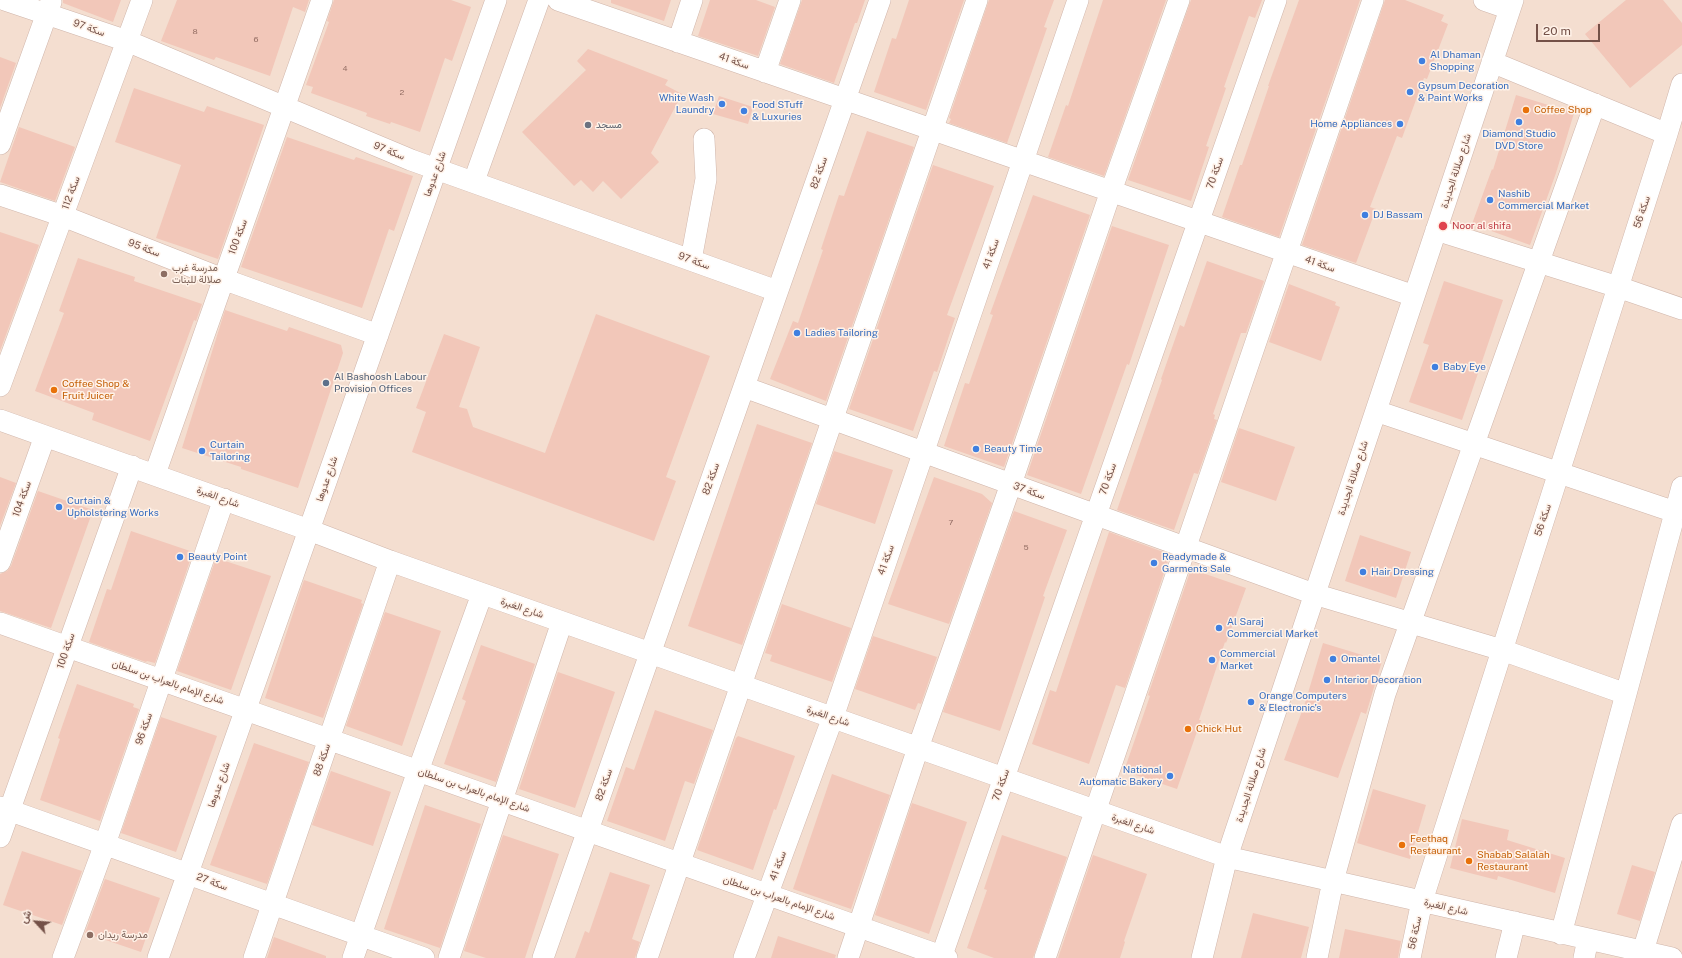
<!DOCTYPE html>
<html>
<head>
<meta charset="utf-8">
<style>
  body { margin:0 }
  #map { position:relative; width:1682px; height:958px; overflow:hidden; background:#fceee1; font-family:"Public Sans",Vazirmatn,sans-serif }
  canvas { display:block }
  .north { position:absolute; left:16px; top:902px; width:40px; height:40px; -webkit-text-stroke:3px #fff2e8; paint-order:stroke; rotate:296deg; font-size:11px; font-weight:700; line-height:16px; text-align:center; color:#745148 }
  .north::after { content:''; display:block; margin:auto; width:14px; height:18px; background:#745148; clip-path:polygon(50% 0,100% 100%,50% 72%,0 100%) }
  .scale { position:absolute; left:1536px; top:24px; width:64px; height:18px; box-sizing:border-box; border:2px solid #745148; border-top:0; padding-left:5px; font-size:12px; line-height:14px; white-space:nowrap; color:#745148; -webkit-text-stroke:3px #fff2e8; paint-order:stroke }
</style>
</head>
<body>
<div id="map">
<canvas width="1682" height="958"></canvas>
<div class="north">ش</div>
<div class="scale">20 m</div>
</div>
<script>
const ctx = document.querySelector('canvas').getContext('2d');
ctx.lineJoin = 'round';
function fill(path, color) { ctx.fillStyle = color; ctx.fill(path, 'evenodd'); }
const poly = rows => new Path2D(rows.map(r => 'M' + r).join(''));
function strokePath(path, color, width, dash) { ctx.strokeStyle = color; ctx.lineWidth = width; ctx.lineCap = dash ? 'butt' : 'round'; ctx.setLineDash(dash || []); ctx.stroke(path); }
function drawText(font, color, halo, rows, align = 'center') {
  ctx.font = font + ' "Public Sans",Vazirmatn,sans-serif'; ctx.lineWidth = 3; ctx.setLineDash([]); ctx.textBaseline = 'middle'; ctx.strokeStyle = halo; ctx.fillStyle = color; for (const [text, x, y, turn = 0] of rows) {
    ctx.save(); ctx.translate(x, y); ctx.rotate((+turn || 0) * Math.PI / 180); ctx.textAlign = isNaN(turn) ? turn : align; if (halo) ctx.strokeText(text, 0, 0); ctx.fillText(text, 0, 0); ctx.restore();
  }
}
fill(poly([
  [0,0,1682,0,1682,958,0,958]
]), '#f4ded0');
fill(poly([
  [63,0,121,0,113,22,63,3],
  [177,0,309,0,305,12,293,7,270,76,216,57,214,60,161,41],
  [334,0,451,0,471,7,452,61,445,58,420,132,391,122,390,124,366,116,367,113,311,93,313,87,306,85,329,22,327,21],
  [611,0,671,0,664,21,611,3],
  [710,0,756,0,775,7,758,56,698,36],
  [802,0,865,0,857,23,855,23,834,83,780,64],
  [909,0,964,0,926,110,874,92,892,38,896,39],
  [989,0,1054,0,1044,27,1047,28,1007,143,949,123,951,119,949,118],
  [1103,0,1166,0,1104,176,1048,157,1066,105,1068,106],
  [1191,0,1262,0,1255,18,1249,16,1224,87,1226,88,1206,146,1209,147,1191,201,1128,180],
  [1299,0,1360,0,1279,237,1222,217,1240,165,1242,165,1269,86,1268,86],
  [1385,0,1405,0,1444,15,1441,21,1448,24,1427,79,1424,78,1402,138,1397,136,1370,207,1376,209,1356,263,1302,245],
  [1626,0,1663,0,1682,23,1682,45,1630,88,1585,34],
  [588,49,668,80,665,85,682,94,651,153,659,162,621,199,603,181,593,192,581,180,574,186,522,132,586,70,577,61],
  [0,57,16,63,0,108],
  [134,88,204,112,207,106,264,125,218,259,156,238,181,165,115,142],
  [1516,95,1574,113,1556,173,1530,245,1472,224,1492,169,1493,170],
  [719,96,753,107,748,124,713,114],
  [19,127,75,147,55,201,0,182],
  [867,131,914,147,826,401,770,379,793,321,798,323,823,250,821,249,839,195,844,196],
  [287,137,354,160,356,157,413,176,394,231,389,229,362,308,241,267],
  [933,165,994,186,947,315,955,318,937,372,934,371,913,431,849,409],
  [1033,195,1090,215,1004,467,944,446,965,383,969,384,993,315,990,314],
  [1112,226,1169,245,1129,365,1127,364,1081,494,1027,475],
  [0,232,39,245,0,351],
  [78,258,135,277,134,281,202,304,196,321,194,320,150,441,92,420,94,413,35,391,64,313,59,311],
  [1207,261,1264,281,1246,333,1241,333,1213,414,1215,415,1214,419,1217,420,1198,474,1194,473,1174,530,1117,510,1162,380,1161,379,1180,325,1184,327],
  [1444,281,1503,300,1462,420,1409,402,1429,345,1423,343],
  [1289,284,1336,302,1335,305,1340,307,1321,361,1269,342],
  [225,310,287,331,289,327,341,345,343,353,298,488,241,469,241,467,182,448],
  [596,314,710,356,666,477,676,481,654,541,412,452,426,412,416,408,444,334,480,347,459,407,467,409,473,427,545,453],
  [757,424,812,443,742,645,688,626],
  [1239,428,1295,447,1276,501,1221,482],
  [834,451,893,470,875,524,816,504],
  [0,477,16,483,0,526],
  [934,477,982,494,992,503,949,624,888,604],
  [38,491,93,510,51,628,0,611,0,574,7,571,11,566],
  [1014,511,1067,530,1043,596,1045,597,1000,731,943,712],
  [131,531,193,552,155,663,147,661,146,662,89,642,107,589,111,590],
  [1109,532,1166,553,1164,560,1168,561,1125,688,1116,685,1089,764,1032,744,1050,690,1056,692],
  [1360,535,1411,552,1396,598,1345,581],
  [216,558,271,576,231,690,177,671],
  [1191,569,1246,588,1226,643,1225,642,1199,720,1201,720,1177,789,1124,771,1150,696,1148,695],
  [304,580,362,600,361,603,363,604,323,718,265,698],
  [782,604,851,628,832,682,770,661,772,655,765,653],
  [385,612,441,631,402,746,346,726],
  [873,636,937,657,921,704,918,703,915,710,855,689],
  [1323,643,1382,661,1366,714,1361,712,1338,778,1284,760,1305,703],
  [481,645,535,664,496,782,444,764,466,701,462,699],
  [558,672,615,692,575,808,519,789],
  [77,684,134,704,133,707,139,709,100,821,40,800,60,739,58,738],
  [655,710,713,730,694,784,685,781,665,841,607,821,626,767,634,770],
  [161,717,217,736,176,852,121,833],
  [738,736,795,756,776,810,774,809,753,870,697,850,736,738],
  [254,743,309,762,267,884,210,865],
  [331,771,391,792,373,846,312,825],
  [832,774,890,795,851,909,793,889],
  [1373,789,1426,805,1410,859,1357,843],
  [912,803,967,822,929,934,875,915],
  [425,805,481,824,440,948,384,929],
  [1462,819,1509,830,1507,840,1565,858,1555,893,1498,876,1497,880,1450,868],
  [503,835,559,854,525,958,486,958,464,951],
  [1002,835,1067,857,1033,958,994,958,967,948,987,890,984,889],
  [22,851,82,871,62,925,3,905],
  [1093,855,1147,874,1124,941,1125,942,1120,958,1058,958],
  [1632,865,1655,872,1640,921,1617,914],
  [610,872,650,885,632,939,640,942,635,958,575,958,585,931,589,933],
  [105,879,160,898,141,952,85,933],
  [1253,913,1309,927,1301,958,1241,958],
  [1345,929,1401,941,1398,958,1339,958],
  [778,936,836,955,835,958,771,958],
  [274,937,326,956,326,958,267,958]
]), '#f2c7b9');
const minor = poly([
  [5,0,127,41,411,160,777,291],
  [558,0,1414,296],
  [1484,0,1510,9],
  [678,42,692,0],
  [1492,62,1667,134],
  [765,72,790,0],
  [0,144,51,2],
  [474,181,539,0],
  [0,195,63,216,223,279,378,335],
  [1436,230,1618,287,1682,309],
  [691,260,706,179,704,139],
  [0,386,142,0],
  [744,387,1314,594,1502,650,1626,694],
  [1376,411,1675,512],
  [0,420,309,530,390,561,1227,857,1672,958],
  [155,474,322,0],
  [0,562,45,436],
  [0,623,947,958],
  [0,807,424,958],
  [0,837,132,466],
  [1561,934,1682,487],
  [1643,951,1682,824],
  [63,958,105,844,224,499],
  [158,958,496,0],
  [254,958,390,561],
  [353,958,418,771,482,594],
  [449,958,562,622],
  [543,958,880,0],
  [647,958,977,0],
  [744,958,833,717,1078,0],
  [848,958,918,748,1011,484,1111,191,1179,0],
  [941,958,1276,0],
  [1045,958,1373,0],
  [1202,958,1227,857,1513,0],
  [1317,958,1333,881,1385,694,1595,104],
  [1410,958,1422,901,1667,134,1682,84],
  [1506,958,1515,922],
  [1584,958,1588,939]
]);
strokePath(minor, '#d0b6ab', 22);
strokePath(minor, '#fff', 21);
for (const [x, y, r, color] of [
  [1422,61,4,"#3f7fe0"],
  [1410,92,4,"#3f7fe0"],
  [722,104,4,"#3f7fe0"],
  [1526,110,4,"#e8710a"],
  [744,111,4,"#3f7fe0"],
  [1519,122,4,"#3f7fe0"],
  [1400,124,4,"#3f7fe0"],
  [588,125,4,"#6b7280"],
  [1490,200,4,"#3f7fe0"],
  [1365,215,4,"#3f7fe0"],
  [1443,226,5,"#e0444e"],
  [164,274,4,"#8d6e63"],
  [797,333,4,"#3f7fe0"],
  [1435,367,4,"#3f7fe0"],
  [326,383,4,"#5c6f8a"],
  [54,390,4,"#e8710a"],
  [976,449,4,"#3f7fe0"],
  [202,451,4,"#3f7fe0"],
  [59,507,4,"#3f7fe0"],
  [180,557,4,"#3f7fe0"],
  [1154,563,4,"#3f7fe0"],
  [1363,572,4,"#3f7fe0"],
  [1219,628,4,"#3f7fe0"],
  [1333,659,4,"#3f7fe0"],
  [1212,660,4,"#3f7fe0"],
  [1327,680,4,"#3f7fe0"],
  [1251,702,4,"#3f7fe0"],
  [1188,729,4,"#e8710a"],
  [1170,776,4,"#3f7fe0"],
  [1402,845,4,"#e8710a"],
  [1469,861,4,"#e8710a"],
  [90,935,4,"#8d6e63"]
]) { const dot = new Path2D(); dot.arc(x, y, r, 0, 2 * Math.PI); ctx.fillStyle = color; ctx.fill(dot); strokePath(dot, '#fff2e8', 1.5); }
drawText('8px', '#946e64', null, [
  ["8",195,32],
  ["6",256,40],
  ["4",345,69],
  ["2",402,93],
  ["7",951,523],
  ["5",1026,548]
]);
drawText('10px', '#745148', '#fff2e8', [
  ["سكة 97",89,28,19],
  ["سكة 41",734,61,19],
  ["سكة 97",389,151,22],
  ["شارع صلالة الجديدة",1456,171,-72],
  ["سكة 82",819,173,-71],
  ["سكة 70",1215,173,-71],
  ["شارع عدوها",435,174,-70],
  ["سكة 112",71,193,-70],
  ["سكة 56",1642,212,-72],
  ["سكة 100",238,237,-70],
  ["سكة 95",144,248,21],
  ["سكة 41",991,254,-71],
  ["سكة 97",694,261,20],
  ["سكة 41",1320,264,19],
  ["شارع صلالة الجديدة",1353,478,-72],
  ["شارع عدوها",327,479,-71],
  ["سكة 82",711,479,-71],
  ["سكة 70",1108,479,-71],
  ["سكة 37",1029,491,20],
  ["شارع الغبرة",218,497,20],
  ["سكة 104",22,499,-70],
  ["سكة 56",1543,520,-72],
  ["سكة 41",886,560,-71],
  ["شارع الغبرة",522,608,19],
  ["سكة 100",66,651,-71],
  ["شارع الإمام بالعراب بن سلطان",168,682,19],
  ["شارع الغبرة",828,716,19],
  ["سكة 96",144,729,-71],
  ["سكة 88",322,760,-71],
  ["شارع عدوها",219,785,-70],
  ["سكة 82",604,785,-71],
  ["سكة 70",1001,785,-71],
  ["شارع صلالة الجديدة",1251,785,-72],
  ["شارع الإمام بالعراب بن سلطان",474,790,19],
  ["شارع الغبرة",1133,824,19],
  ["سكة 41",778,866,-70],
  ["سكة 27",212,882,20],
  ["شارع الإمام بالعراب بن سلطان",779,898,19],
  ["شارع الغبرة",1446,907,13],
  ["سكة 56",1415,933,-78]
]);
drawText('10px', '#366cbe', '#fff2e8', [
  ["Al Dhaman",1430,55],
  ["Shopping",1430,67],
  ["Gypsum Decoration",1418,86],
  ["& Paint Works",1418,98],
  ["White Wash",714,98,"right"],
  ["Laundry",714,110,"right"],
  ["Food STuff",752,105],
  ["& Luxuries",752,117],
  ["Home Appliances",1392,124,"right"],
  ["Diamond Studio",1519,134,"center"],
  ["DVD Store",1519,146,"center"],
  ["Nashib",1498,194],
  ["Commercial Market",1498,206],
  ["DJ Bassam",1373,215],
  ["Ladies Tailoring",805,333],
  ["Baby Eye",1443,367],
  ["Curtain",210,445],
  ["Tailoring",210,457],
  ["Beauty Time",984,449],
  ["Curtain &",67,501],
  ["Upholstering Works",67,513],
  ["Beauty Point",188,557],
  ["Readymade &",1162,557],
  ["Garments Sale",1162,569],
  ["Hair Dressing",1371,572],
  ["Al Saraj",1227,622],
  ["Commercial Market",1227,634],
  ["Commercial",1220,654],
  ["Market",1220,666],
  ["Omantel",1341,659],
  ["Interior Decoration",1335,680],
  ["Orange Computers",1259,696],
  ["& Electronic's",1259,708],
  ["National",1162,770,"right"],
  ["Automatic Bakery",1162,782,"right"]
], 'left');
drawText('10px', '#c56008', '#fff2e8', [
  ["Coffee Shop",1534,110],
  ["Coffee Shop &",62,384],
  ["Fruit Juicer",62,396],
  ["Chick Hut",1196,729],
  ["Feethaq",1410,839],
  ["Restaurant",1410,851],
  ["Shabab Salalah",1477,855],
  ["Restaurant",1477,867]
], 'left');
drawText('10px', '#5b616d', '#fff2e8', [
  ["مسجد",596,125]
], 'left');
drawText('10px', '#be3a42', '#fff2e8', [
  ["Noor al shifa",1452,226]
], 'left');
drawText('10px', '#785e54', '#fff2e8', [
  ["مدرسة غرب",172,268],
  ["صلالة للبنات",172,280],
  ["مدرسة ريدان",98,935]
], 'left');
drawText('10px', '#4e5e75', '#fff2e8', [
  ["Al Bashoosh Labour",334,377],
  ["Provision Offices",334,389]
], 'left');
</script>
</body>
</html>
